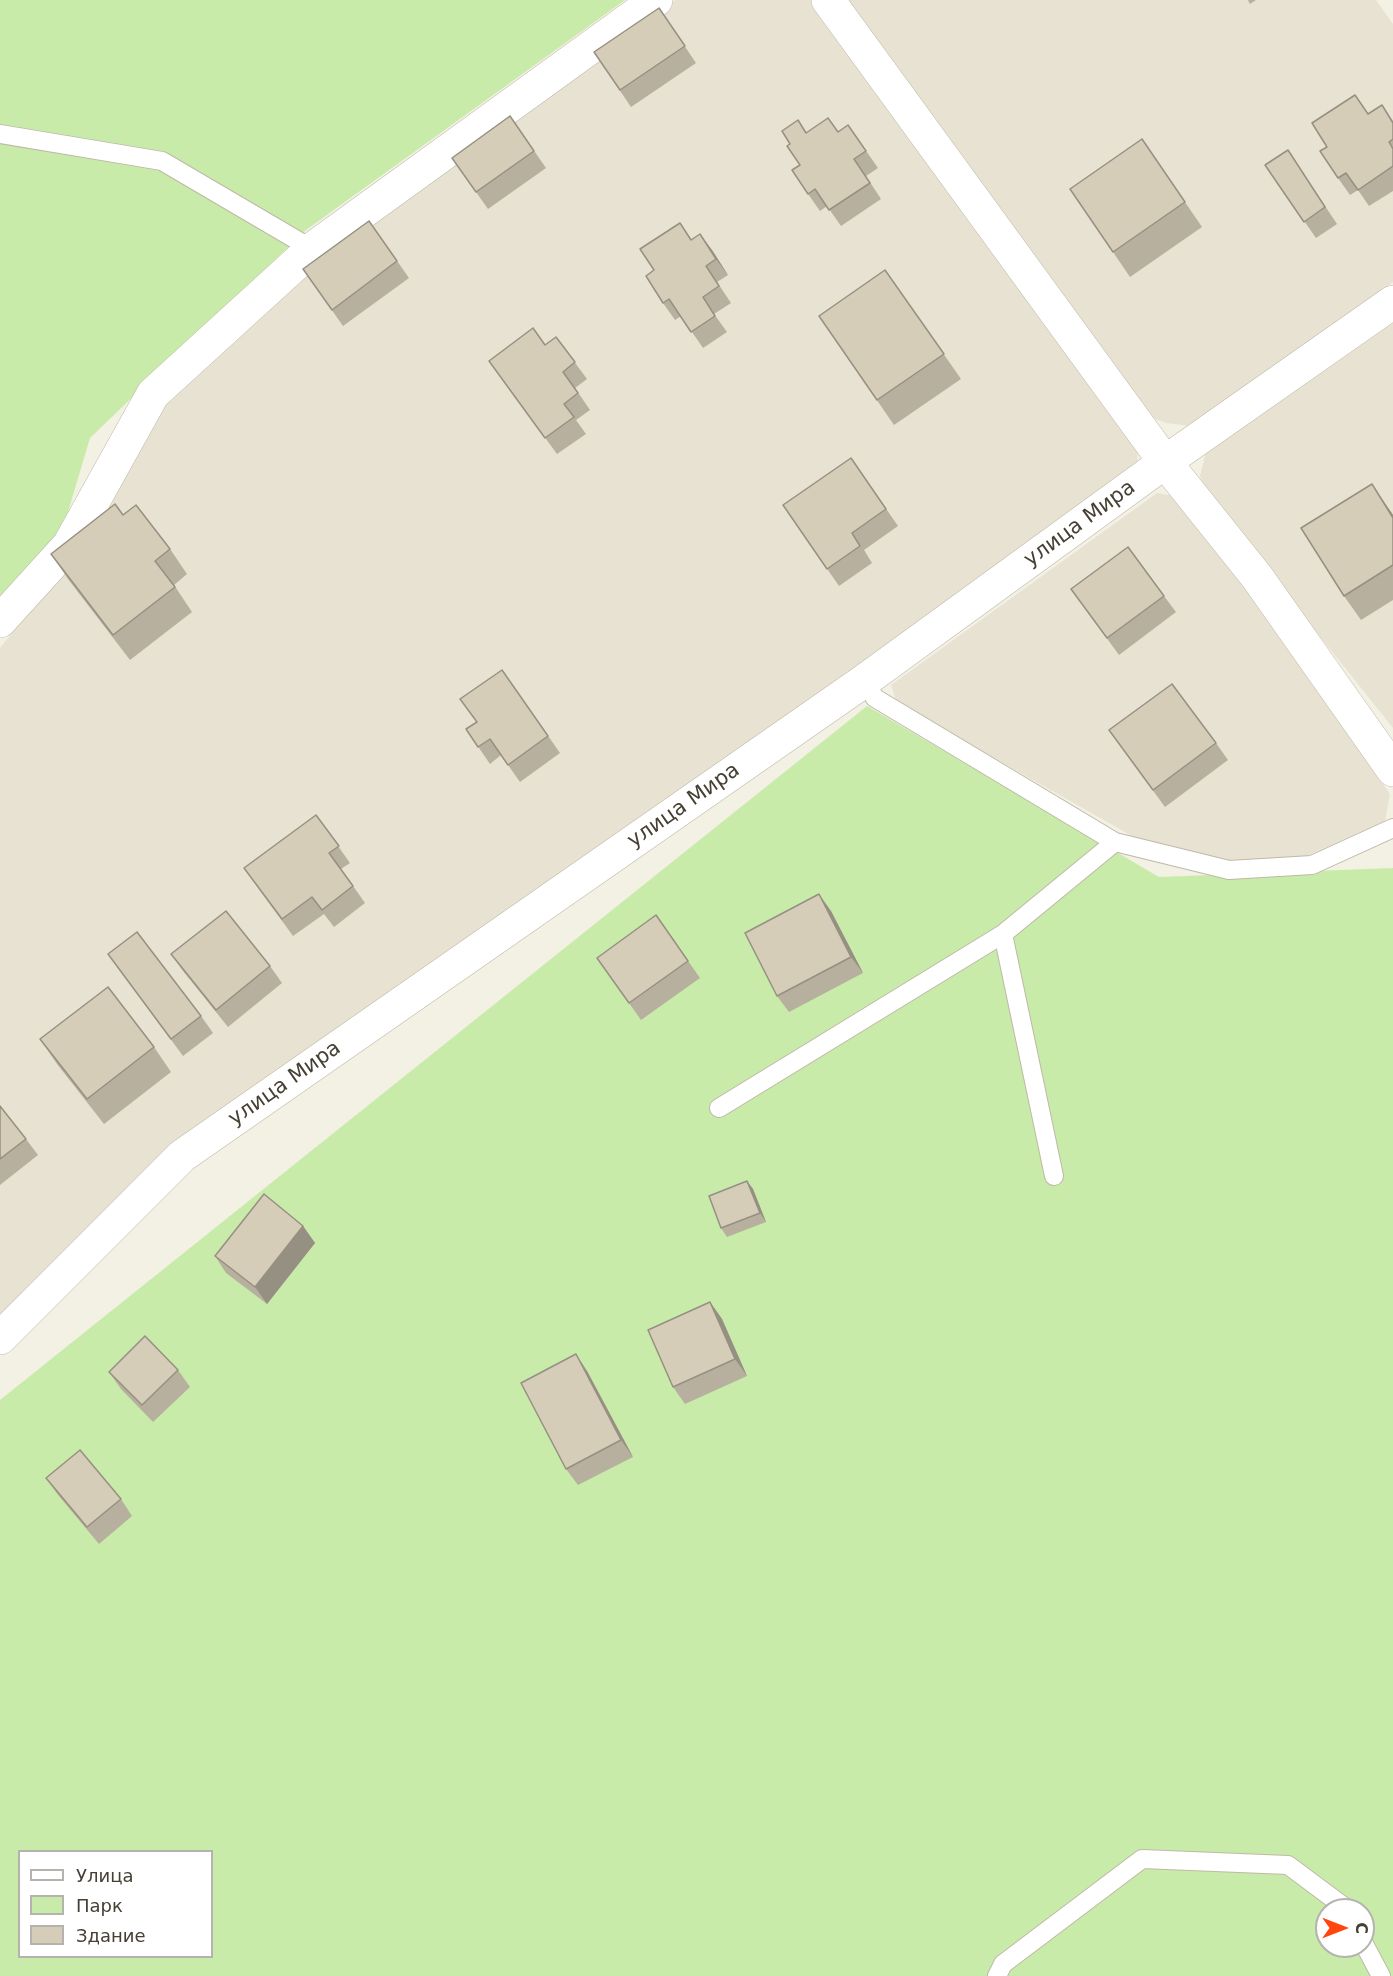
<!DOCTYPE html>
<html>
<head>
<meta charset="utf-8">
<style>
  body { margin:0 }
  #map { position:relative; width:1393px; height:1976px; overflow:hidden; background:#f3f0e4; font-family:"DejaVu Sans",sans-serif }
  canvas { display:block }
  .legend { position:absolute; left:18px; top:1850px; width:195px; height:108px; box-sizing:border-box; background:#fff; border:2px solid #b5b3ae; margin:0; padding:8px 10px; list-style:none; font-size:18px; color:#464034 }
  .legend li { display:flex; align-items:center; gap:12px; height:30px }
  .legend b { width:30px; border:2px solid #b5b3ae }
  .north { position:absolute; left:1315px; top:1898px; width:60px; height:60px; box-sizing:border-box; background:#fff; border:2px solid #b5b3ae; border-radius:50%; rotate:90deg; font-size:16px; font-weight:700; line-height:24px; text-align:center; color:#464034 }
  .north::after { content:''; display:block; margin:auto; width:21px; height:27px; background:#ff460f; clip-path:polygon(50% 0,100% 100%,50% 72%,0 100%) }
</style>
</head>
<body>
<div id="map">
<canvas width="1393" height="1976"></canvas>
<ul class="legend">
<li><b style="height:8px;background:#fff"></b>Улица</li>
<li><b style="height:16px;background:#c8ebaa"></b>Парк</li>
<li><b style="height:16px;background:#d6cdb9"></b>Здание</li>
</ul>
<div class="north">С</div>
</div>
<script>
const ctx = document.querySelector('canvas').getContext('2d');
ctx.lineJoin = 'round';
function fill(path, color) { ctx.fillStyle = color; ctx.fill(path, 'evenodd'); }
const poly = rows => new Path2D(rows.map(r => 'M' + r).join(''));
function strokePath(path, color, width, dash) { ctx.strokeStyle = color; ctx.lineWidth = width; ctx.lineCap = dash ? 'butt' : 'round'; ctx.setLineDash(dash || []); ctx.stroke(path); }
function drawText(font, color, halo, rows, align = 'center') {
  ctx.font = font + ' "DejaVu Sans",sans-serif'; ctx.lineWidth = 4.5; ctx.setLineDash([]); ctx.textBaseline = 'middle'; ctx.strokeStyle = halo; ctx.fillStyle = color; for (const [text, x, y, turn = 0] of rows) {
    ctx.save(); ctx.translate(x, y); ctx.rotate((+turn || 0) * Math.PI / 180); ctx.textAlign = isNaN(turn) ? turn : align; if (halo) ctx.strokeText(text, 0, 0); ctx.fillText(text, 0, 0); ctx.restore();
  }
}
fill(poly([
  [675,0,811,0,1138,445,1137,467,173,1150,0,1329,0,648,74,556,168,401,323,255],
  [846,0,1376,0,1393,24,1393,282,1190,426,1166,423,1150,417],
  [1393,321,1393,728,1207,495,1200,476,1206,452],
  [1157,493,1180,497,1390,794,1385,821,1307,856,1232,862,1139,840,897,703,891,685]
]), '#e8e2d2');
fill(poly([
  [0,0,625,0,306,230,90,438,62,532,0,603],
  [867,706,1159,877,1393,868,1393,1976,0,1976,0,1400],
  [20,1852,212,1852,212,1956,20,1956],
  [1327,1910,1363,1910,1363,1946,1327,1946]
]), '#c8ebaa');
const lane = poly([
  [0,134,162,161,312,249],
  [864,681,875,698,1115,842,1229,870,1312,865,1393,828],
  [1003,934,1054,1176],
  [719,1108,1003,934,1115,842],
  [1363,1942,1381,1976],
  [997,1976,1003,1964,1142,1859,1288,1865,1343,1906,1345,1910]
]);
const street = poly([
  [828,0,1165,462,1257,577,1393,770],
  [0,621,69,545,153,394,312,249,656,0],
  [0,1338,182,1156,864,681,1165,462,1393,302]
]);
strokePath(lane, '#bfb9a6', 20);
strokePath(street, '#bfb9a6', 34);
strokePath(lane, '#fff', 18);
strokePath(street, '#fff', 33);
fill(poly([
  [1248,0,1256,0,1250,4],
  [659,8,696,63,631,107,594,52],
  [1382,105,1393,121,1393,191,1369,206,1358,190,1350,195,1338,178,1327,147,1368,114],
  [510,116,546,168,488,209,452,158],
  [798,120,806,132,838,132,848,125,878,168,866,176,881,199,841,226,827,206,820,211,808,194,800,165,790,144],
  [1142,139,1202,227,1130,277,1070,189],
  [1265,165,1299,167,1337,224,1316,238],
  [369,221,409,278,343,326,303,269],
  [680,223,691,239,712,250,728,275,717,282,731,303,714,314,727,332,703,348,681,316,675,320,663,303,654,270],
  [885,270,961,379,894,425,819,316],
  [556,337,587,379,575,388,590,410,576,420,586,434,557,454,489,361,545,345],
  [851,458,898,526,864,550,872,563,839,586,783,505],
  [1389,509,1393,515,1393,600,1361,620,1344,596],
  [123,515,170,549,187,574,174,585,192,612,130,660,68,579,51,554],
  [1071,589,1164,596,1176,612,1119,655],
  [502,670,560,753,520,782,501,755,490,764,466,729,477,722],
  [1109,730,1216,743,1228,760,1165,807],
  [316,815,350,863,341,869,365,903,334,927,324,914,293,936,256,885],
  [831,911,863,973,789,1012,777,996],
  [656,915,700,978,641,1020,597,958],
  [108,954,201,1016,213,1033,183,1056],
  [171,954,270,966,282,983,228,1027,183,971],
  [40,1039,154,1047,171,1072,104,1124,57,1064],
  [0,1106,26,1139,38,1155,0,1185],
  [747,1181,753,1189,766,1222,727,1237,721,1228],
  [303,1226,315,1243,267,1304,226,1273,215,1256],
  [710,1302,722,1319,747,1376,685,1404,673,1387],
  [178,1370,190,1387,153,1422,121,1389,109,1372],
  [587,1371,633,1457,578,1485,566,1469],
  [46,1478,121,1499,132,1516,99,1544,58,1495]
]), '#b8b09f');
fill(poly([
  [700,234,712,250,728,275,716,259],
  [1372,484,1393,515,1393,518],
  [819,894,831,911,863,973,851,957],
  [747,1181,753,1189,766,1222,760,1213],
  [303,1226,315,1243,267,1304,255,1287],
  [710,1302,722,1319,747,1376,735,1359],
  [576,1354,587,1371,633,1457,621,1440]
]), '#969082');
const building = poly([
  [659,8,685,46,620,90,594,52,659,8],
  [1355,95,1368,114,1382,105,1393,123,1393,139,1389,142,1393,149,1393,166,1358,190,1346,173,1338,178,1320,151,1327,147,1312,123,1355,95],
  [510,116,534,151,476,192,452,158,510,116],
  [828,118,838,132,848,125,866,151,854,159,870,183,829,210,815,189,808,194,792,170,800,165,787,146,790,144,782,131,798,120,806,133,828,118],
  [1142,139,1185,202,1113,252,1070,189,1142,139],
  [1288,150,1325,207,1304,222,1265,165,1288,150],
  [369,221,397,261,332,310,303,269,369,221],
  [680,223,691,240,700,234,716,259,706,266,719,286,703,297,715,316,691,332,669,299,663,303,646,276,654,270,640,249,680,223],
  [885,270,944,354,877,400,819,316,885,270],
  [533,328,545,345,556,337,575,362,563,372,578,393,564,404,574,417,545,438,489,361,533,328],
  [851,458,886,509,852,533,860,546,827,569,783,505,851,458],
  [1372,484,1393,518,1393,565,1344,596,1301,528,1372,484],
  [115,504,123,515,136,505,170,549,155,561,175,587,113,635,51,554,115,504],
  [1128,547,1164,596,1107,638,1071,589,1128,547],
  [502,670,548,736,508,765,490,739,478,747,466,729,477,722,460,699,502,670],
  [1172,684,1216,743,1153,790,1109,730,1172,684],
  [316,815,339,846,329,853,353,886,322,910,312,897,282,919,244,868,316,815],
  [819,894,851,957,777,996,745,933,819,894],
  [226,911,270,966,216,1010,171,954,226,911],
  [656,915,688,961,629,1003,597,958,656,915],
  [137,932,201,1016,171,1039,108,954,137,932],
  [108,987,154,1047,87,1099,40,1039,108,987],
  [0,1106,26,1139,0,1159,0,1106],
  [747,1181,760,1213,721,1228,709,1196,747,1181],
  [264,1194,303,1226,255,1287,215,1256,264,1194],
  [710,1302,735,1359,673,1387,648,1330,710,1302],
  [145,1336,178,1370,142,1405,109,1372,145,1336],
  [576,1354,621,1440,566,1469,521,1383,576,1354],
  [80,1450,121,1499,87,1527,46,1478,80,1450]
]);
fill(building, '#d6cdb9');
strokePath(building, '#969082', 1.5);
drawText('21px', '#464034', '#fff', [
  ["улица Мира",1080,524,-36],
  ["улица Мира",684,806,-35],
  ["улица Мира",285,1084,-35]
]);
</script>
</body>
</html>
